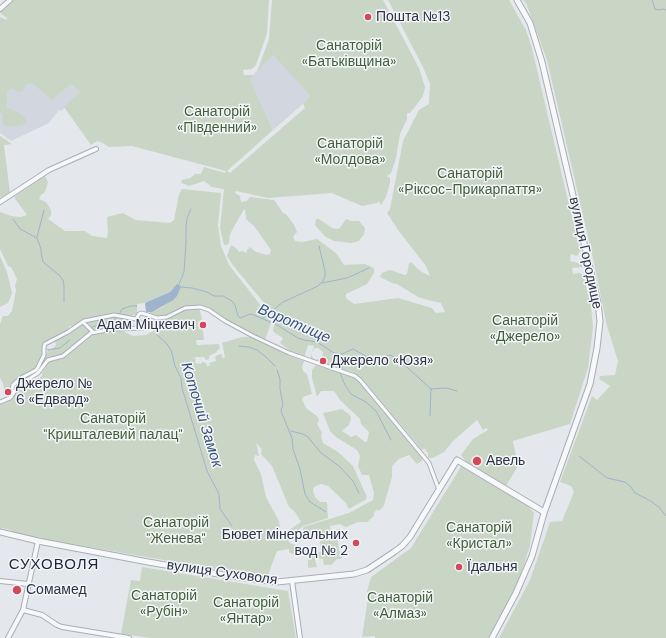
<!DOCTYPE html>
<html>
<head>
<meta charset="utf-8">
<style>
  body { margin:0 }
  canvas { display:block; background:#e4e7ec }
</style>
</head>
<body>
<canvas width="666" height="638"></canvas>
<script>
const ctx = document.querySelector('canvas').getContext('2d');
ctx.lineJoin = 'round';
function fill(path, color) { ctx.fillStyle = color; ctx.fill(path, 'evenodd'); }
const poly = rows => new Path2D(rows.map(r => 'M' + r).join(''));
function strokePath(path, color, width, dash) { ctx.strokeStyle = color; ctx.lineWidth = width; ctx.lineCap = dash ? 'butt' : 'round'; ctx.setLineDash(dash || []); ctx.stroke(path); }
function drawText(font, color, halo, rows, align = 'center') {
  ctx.font = font + ' "DM Sans",sans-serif'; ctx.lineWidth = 3; ctx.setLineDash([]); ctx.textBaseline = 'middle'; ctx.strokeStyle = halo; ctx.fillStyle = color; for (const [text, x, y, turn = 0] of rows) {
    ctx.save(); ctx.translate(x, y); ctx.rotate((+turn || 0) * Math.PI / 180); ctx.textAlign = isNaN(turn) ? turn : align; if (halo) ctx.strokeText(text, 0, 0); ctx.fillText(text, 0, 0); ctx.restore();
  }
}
fill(poly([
  [23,26,80,92,61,111,59,110,49,123,11,141,0,133,0,113,3,113,7,110,7,61],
  [273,55,312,96,273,130,249,79]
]), '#d2d6de');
fill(poly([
  [12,0,269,0,267,33,256,65,252,69,243,70,244,75,253,75,250,80,273,130,227,171,230,173,305,108,303,104,311,96,273,55,257,72,269,39,272,0,383,0,419,68,425,87,423,96,414,108,410,113,407,113,407,119,400,134,396,158,391,173,387,176,390,178,390,183,386,197,381,205,379,201,377,203,362,206,332,193,268,198,236,191,235,193,240,196,241,202,247,201,250,197,274,200,283,213,286,214,294,225,297,232,293,237,295,241,302,242,317,239,336,253,344,265,365,264,374,268,374,273,367,284,346,294,346,298,354,304,398,298,432,308,436,313,445,312,441,303,428,300,418,297,397,284,392,283,380,277,382,273,390,270,405,275,407,274,409,264,411,262,420,271,430,276,426,266,398,230,387,213,390,209,403,141,419,110,429,104,430,84,423,67,388,0,509,0,526,30,532,49,580,251,577,256,571,254,570,261,582,264,583,267,572,268,573,274,580,273,583,276,591,306,593,327,588,368,570,424,513,441,518,466,506,486,464,462,465,460,461,455,473,439,488,430,486,428,483,430,477,420,453,441,444,452,433,458,428,458,428,453,424,448,422,450,362,379,352,372,310,360,312,353,312,357,315,360,319,359,322,357,323,352,318,348,315,348,312,352,314,346,308,345,304,358,293,353,280,343,283,338,275,333,273,331,275,321,272,313,232,264,227,256,231,245,236,248,239,252,242,251,247,253,247,250,250,247,256,252,267,255,270,254,271,250,254,226,246,219,245,210,244,209,230,234,229,243,227,245,224,245,220,228,224,189,212,187,204,181,189,186,181,183,182,180,190,178,195,174,201,174,204,167,225,173,226,171,132,146,109,147,101,142,97,141,91,145,64,107,80,92,72,84,59,93,52,100,32,83,26,84,24,89,21,92,18,92,12,88,7,91,7,109,12,109,25,117,27,122,22,125,8,127,2,123,3,113,0,113,0,17,7,20,7,18,0,13,0,11],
  [523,0,666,0,666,638,499,638,530,580,550,522,562,521,574,492,571,486,560,482,592,396,597,400,610,386,599,379,600,376,615,375,618,361,607,326,594,263,547,60,526,3],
  [0,136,12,144,4,145,10,193,0,198],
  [45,176,48,182,45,192,41,195,39,199,46,202,51,210,51,215,48,219,65,231,85,231,92,236,107,238,108,233,107,217,123,213,136,220,170,223,174,220,179,194,182,189,221,193,218,225,221,246,229,265,269,316,271,323,265,340,253,336,201,306,185,307,166,316,156,317,151,314,149,312,161,308,172,301,173,288,170,292,145,303,137,304,137,314,131,316,113,314,84,320,74,327,70,326,69,327,67,331,45,342,43,346,42,357,36,368,11,387,12,392,11,395,7,396,4,395,3,392,4,388,3,383,0,378,0,324,3,316,8,316,12,311,16,290,15,286,17,279,11,267,8,266,0,249,0,212,11,216,21,217,27,215,14,197],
  [316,219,319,219,332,228,336,229,340,228,346,219,351,221,359,221,365,228,364,234,359,241,352,243,334,241,326,237,320,231,315,225],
  [0,256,7,272,12,293,8,303,0,307],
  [199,307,202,319,198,322,198,325,199,329,203,330,204,340,196,340,197,345,219,344,220,348,215,353,209,356,209,359,206,360,204,357,197,357,193,358,196,359,195,363,201,364,202,362,206,363,207,366,210,365,209,363,216,361,215,357,218,355,222,354,222,358,225,357,222,343,242,337,251,337,259,340,289,355,304,361,302,367,303,371,307,374,312,394,303,397,302,400,307,409,317,416,319,420,317,424,322,433,321,436,323,443,338,452,353,466,367,497,365,500,349,509,345,502,328,486,321,484,314,487,313,491,315,497,320,502,327,502,328,518,303,526,288,540,290,543,298,546,301,551,292,554,289,552,289,549,277,551,267,578,43,539,43,538,37,537,36,538,11,532,12,530,2,528,2,530,0,530,0,404,13,396,22,385,31,380,37,380,42,376,42,373,47,364,52,361,62,359,68,355,93,335,115,331,124,331,130,335,134,336,146,335,153,331,146,326,149,320,155,322,157,319,167,317,186,308],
  [256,443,262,449,261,454,272,466,289,507,295,512,301,522,289,530,278,532,280,527,279,521,266,497,261,474,254,460,255,455,259,456],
  [114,317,129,320,129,321,125,321,125,324,128,324,128,327,94,330,87,322],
  [83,324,90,331,89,333,63,354,52,357,45,361,39,372,32,376,31,375,38,370,45,356,48,352,46,348,50,349,53,348,56,345,55,340,68,334],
  [316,365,343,373,354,377,360,382,422,457,422,461,417,464,409,455,399,459,392,466,392,477,384,505,381,509,378,511,377,509,374,513,374,516,367,522,358,522,346,527,340,524,330,526,331,531,339,529,342,530,338,536,336,533,335,534,338,542,339,551,343,556,341,559,337,559,331,565,324,565,323,559,316,558,315,560,317,567,308,568,308,557,316,553,321,552,320,539,309,537,307,540,304,539,303,527,349,513,373,500,374,493,369,475,362,475,358,466,360,456,357,450,336,437,330,431,323,413,342,409,349,414,351,418,349,425,342,431,351,437,356,435,365,442,367,442,369,432,361,424,360,419,340,400,334,391,321,391,317,397,312,378,312,370],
  [462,465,527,505,534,513,530,545,523,568,513,592,488,638,375,638,375,636,362,637,368,598,367,592,371,577,411,548],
  [142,567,288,591,296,638,152,638,121,634,131,580,140,581]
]), '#c9d6c5');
fill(poly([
  [177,284,181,286,177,296,172,301,152,312,146,312,145,303,170,292]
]), '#9fb4cc');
strokePath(poly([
  [652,0,655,9,659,10,663,9,666,10],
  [13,219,20,229,37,238,41,249,41,252,43,262,59,275,63,280,64,286,64,302],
  [37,237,44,210],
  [322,283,347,278,369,268],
  [179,284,184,272,186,242,186,227,187,218,191,209],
  [180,287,192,288,207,292,214,296,223,296,232,301,235,305,238,316,240,318,250,314,254,315,277,325,298,338,304,340,317,342,334,353,342,354,353,349,369,358,381,358,390,355,398,359,431,389,430,416],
  [272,311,283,302,318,286,323,281,325,276,325,271,319,246],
  [119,315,122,309,131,306,137,306],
  [263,318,268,314],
  [92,327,113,321,117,317],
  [157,335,167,344,171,350,175,366,181,378,182,388,207,471,219,494,220,509,232,526],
  [239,346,249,347,257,350,266,357,275,366],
  [48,350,60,348,70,340],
  [335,353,343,363,342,368],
  [277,370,280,379,280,389,283,405,281,410,282,414,292,438,293,449,300,469,305,494,310,502,326,512],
  [340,373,345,385,351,394,366,402,376,411,391,440],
  [431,389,446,388,457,391],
  [291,431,303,434,308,437,321,453,339,466,353,481,359,493],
  [579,456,607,478,625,482,631,487,635,493,649,500,659,507,666,516]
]), '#9fb4cc', 1);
const pedestrian = poly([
  [136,319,139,314,142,313,157,318,167,317,185,308,200,307,209,310,225,321,253,336,289,353,355,376,360,380,429,463,439,490],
  [83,322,93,332],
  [0,402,10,398,13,394,18,386,38,373,48,360,63,356,91,333,113,329,143,328,144,326,136,319,114,315,84,321,68,332,45,344,44,347,44,355,38,367,36,370,21,378,13,385,12,389,13,394]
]);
const minor = poly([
  [0,9,10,0],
  [0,202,49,170,96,149],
  [0,581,28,584],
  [292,581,300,638],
  [23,610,42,615,57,625,62,627,129,638],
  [8,638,23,610,38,541]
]);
const tertiary = poly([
  [0,532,38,541,148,562,224,575,277,582,354,574,367,570,394,552,402,546,410,537,457,460,544,512],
  [492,638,516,593,532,556,544,513,590,384,597,348,600,321,598,303,542,62,530,23,517,0]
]);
strokePath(pedestrian, '#a9aeb7', 5);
strokePath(minor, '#a9aeb7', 6);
strokePath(tertiary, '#a9aeb7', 7);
strokePath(pedestrian, '#f7f8fa', 3);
strokePath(minor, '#f7f8fa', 4);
strokePath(tertiary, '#f7f8fa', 5);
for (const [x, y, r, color] of [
  [368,17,4,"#d1495b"],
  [203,325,4,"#d1495b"],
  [323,361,4,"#d1495b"],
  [8,392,4,"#d1495b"],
  [477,461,5,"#d1495b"],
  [356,543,4,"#d1495b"],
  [459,567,4,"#d1495b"],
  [17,590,5,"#d1495b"]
]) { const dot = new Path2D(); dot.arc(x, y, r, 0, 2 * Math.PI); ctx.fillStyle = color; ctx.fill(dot); strokePath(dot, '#f4f6f9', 1.5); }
drawText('14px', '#2b3445', '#f4f6f9', [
  ["Пошта №13",376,17],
  ["Адам Міцкевич",195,325,"right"],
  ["Джерело «Юзя»",331,361],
  ["Джерело №",16,384],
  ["6 «Едвард»",16,400],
  ["Авель",486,461],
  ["Бювет мінеральних",348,535,"right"],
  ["вод № 2",348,551,"right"],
  ["Їдальня",467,567],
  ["Сомамед",26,590]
], 'left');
drawText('14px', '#3f6138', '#f4f6f9', [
  ["Санаторій",349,46],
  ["«Батьківщина»",349,62],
  ["Санаторій",217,112],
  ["«Південний»",217,128],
  ["Санаторій",350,144],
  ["«Молдова»",350,160],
  ["Санаторій",470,174],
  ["«Ріксос-Прикарпаття»",470,190],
  ["Санаторій",525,321],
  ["«Джерело»",525,337],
  ["Санаторій",113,419],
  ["\"Кришталевий палац\"",113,435],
  ["Санаторій",176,523],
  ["\"Женева\"",176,539],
  ["Санаторій",479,528],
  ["«Кристал»",479,544],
  ["Санаторій",164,596],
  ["«Рубін»",164,612],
  ["Санаторій",400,598],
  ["«Алмаз»",400,614],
  ["Санаторій",246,603],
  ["«Янтар»",246,619]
]);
drawText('14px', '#2b3445', '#f4f6f9', [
  ["вулиця Городище",585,253,78],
  ["вулиця Суховоля",222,573,8]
]);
drawText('italic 15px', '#34527a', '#f4f6f9', [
  ["Воротище",294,324,23],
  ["Коточий Замок",201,415,73]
]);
ctx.letterSpacing = '1px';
drawText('15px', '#1d2536', '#f4f6f9', [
  ["СУХОВОЛЯ",54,565]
]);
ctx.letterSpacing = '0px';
</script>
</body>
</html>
